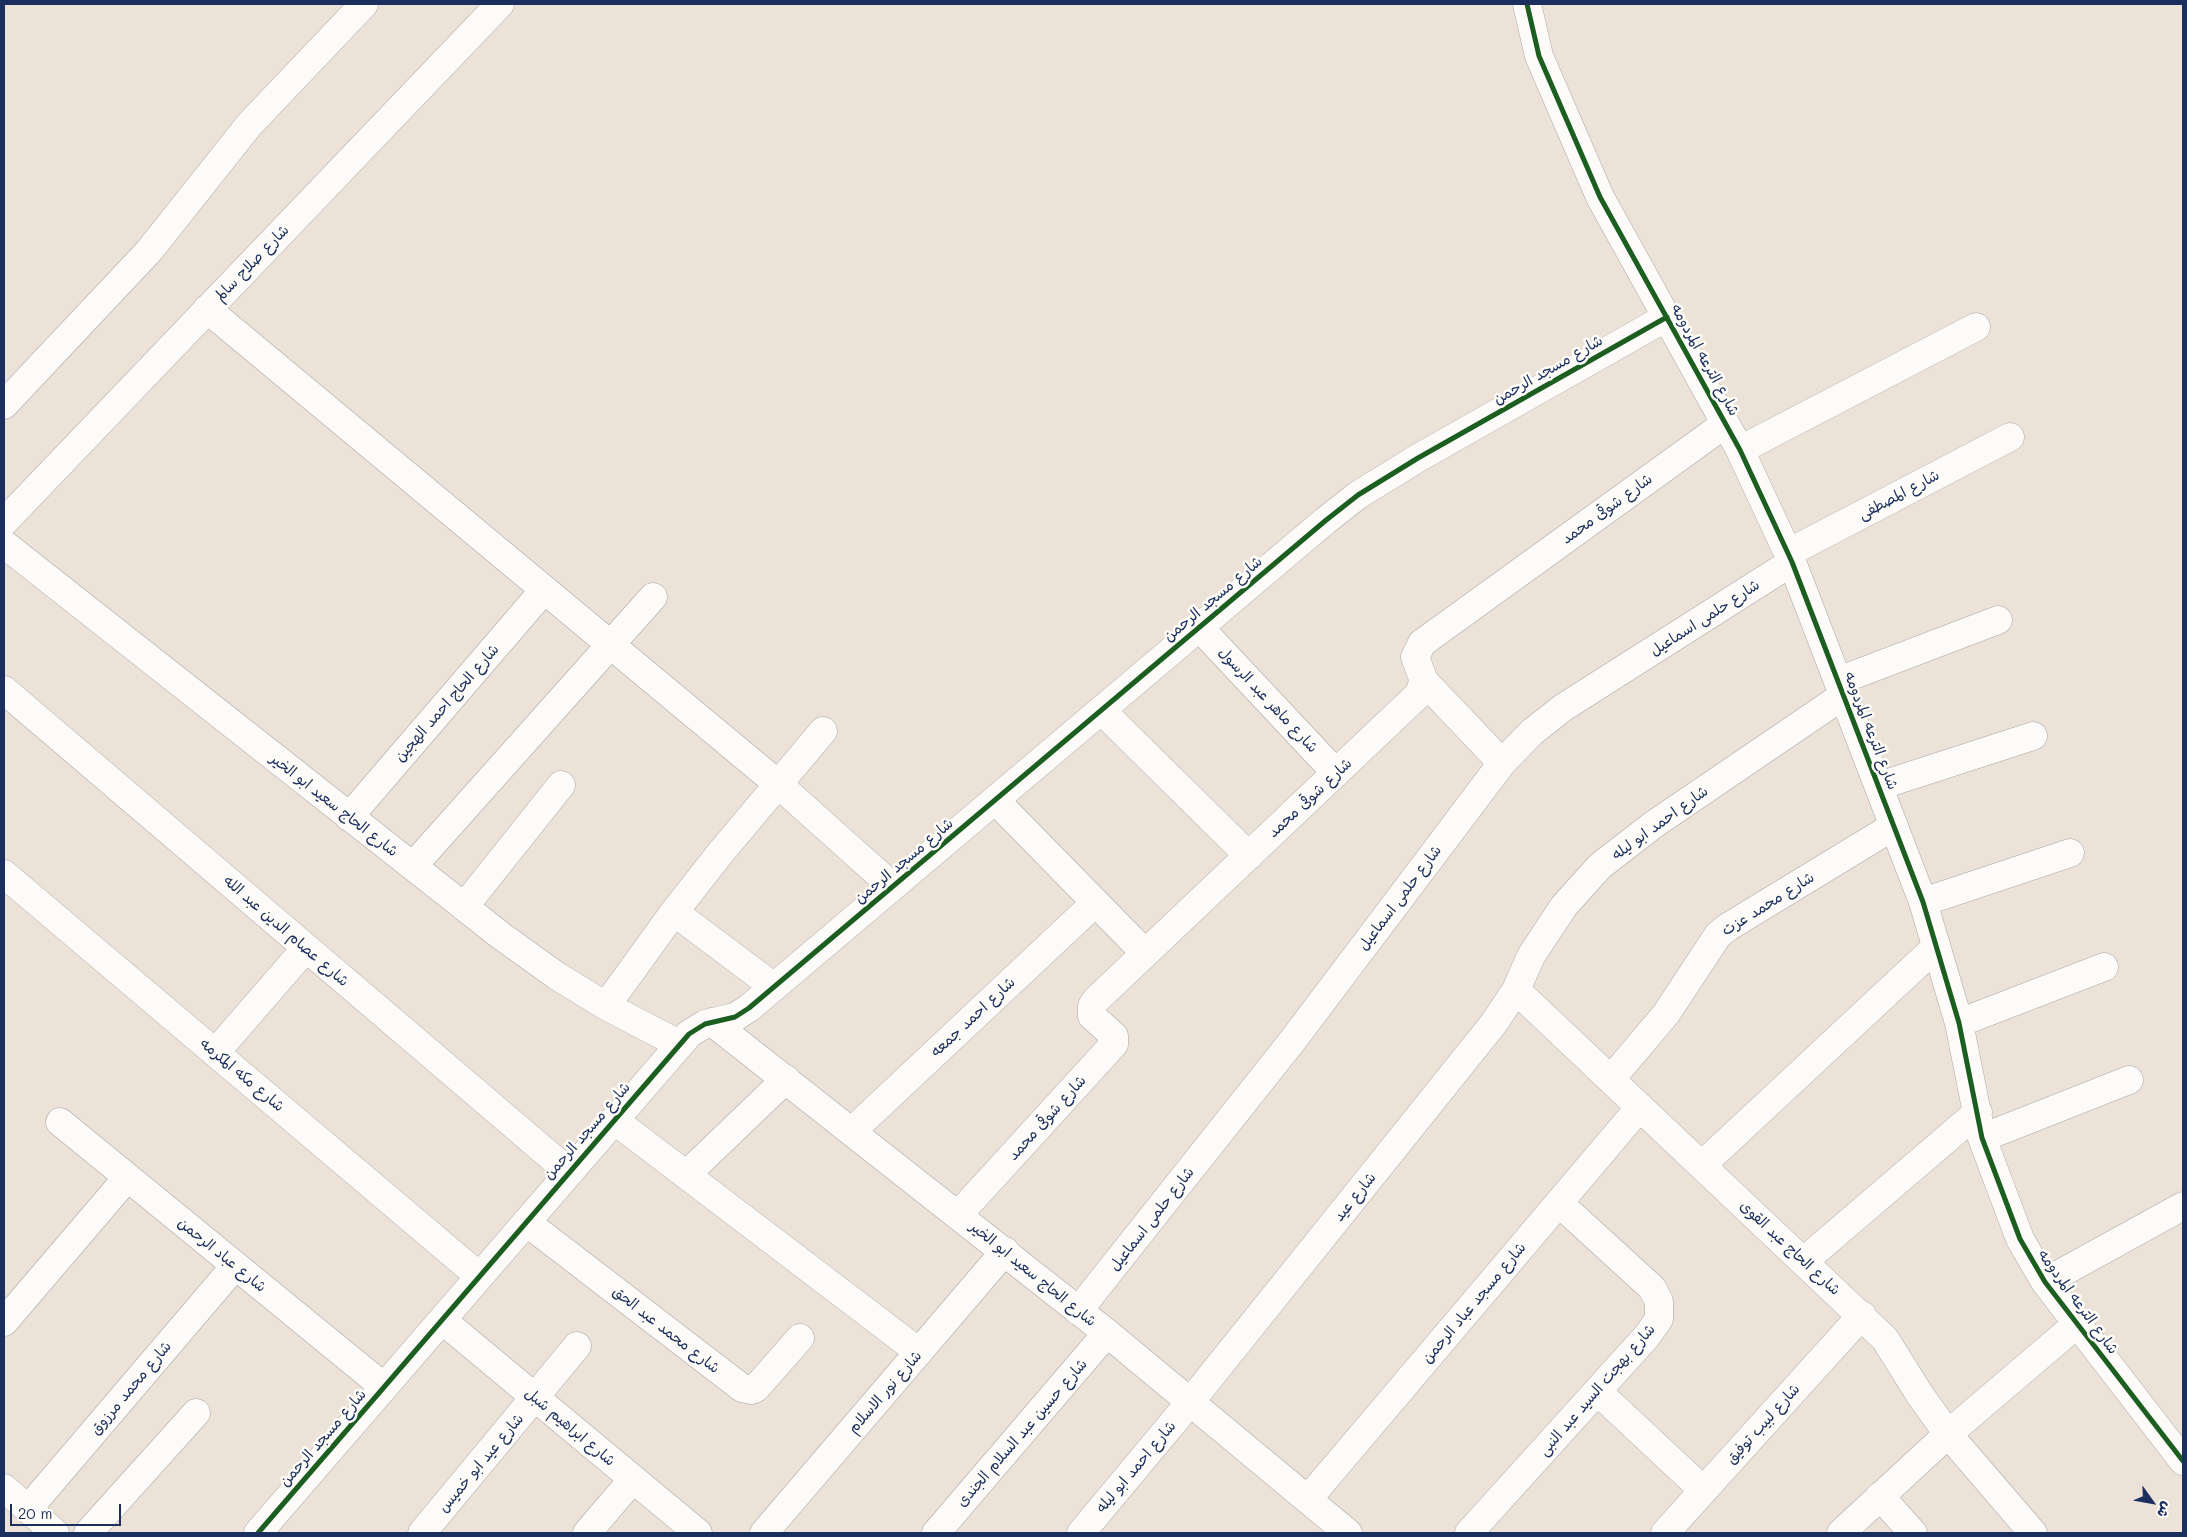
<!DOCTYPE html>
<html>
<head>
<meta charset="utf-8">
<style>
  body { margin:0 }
  #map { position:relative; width:2187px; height:1537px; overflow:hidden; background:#ede2d7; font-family:Mali,"Playpen Sans Arabic",sans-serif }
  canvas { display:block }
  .frame { position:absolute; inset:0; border:5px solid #1b2f5e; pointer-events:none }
  .north { position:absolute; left:2127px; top:1477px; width:50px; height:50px; -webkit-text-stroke:4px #fdfcf7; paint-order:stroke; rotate:122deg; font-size:14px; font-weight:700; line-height:20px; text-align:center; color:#1b2f5e }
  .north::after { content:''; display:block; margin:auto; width:18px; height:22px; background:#1b2f5e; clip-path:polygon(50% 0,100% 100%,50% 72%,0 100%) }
  .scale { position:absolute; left:10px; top:1504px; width:111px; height:22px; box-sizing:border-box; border:2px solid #1b2f5e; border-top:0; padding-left:6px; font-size:15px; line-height:18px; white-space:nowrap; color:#1b2f5e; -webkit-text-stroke:4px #fdfcf7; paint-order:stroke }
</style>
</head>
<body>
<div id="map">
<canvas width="2187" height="1537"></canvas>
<div class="frame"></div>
<div class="north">ش</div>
<div class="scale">20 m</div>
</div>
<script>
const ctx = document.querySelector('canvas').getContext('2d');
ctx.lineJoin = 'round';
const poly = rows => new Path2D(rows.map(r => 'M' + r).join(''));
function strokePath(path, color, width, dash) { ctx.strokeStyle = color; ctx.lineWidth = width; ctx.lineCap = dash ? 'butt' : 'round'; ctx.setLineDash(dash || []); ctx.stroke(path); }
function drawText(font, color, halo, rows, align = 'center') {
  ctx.font = font + ' Mali,"Playpen Sans Arabic",sans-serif'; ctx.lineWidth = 5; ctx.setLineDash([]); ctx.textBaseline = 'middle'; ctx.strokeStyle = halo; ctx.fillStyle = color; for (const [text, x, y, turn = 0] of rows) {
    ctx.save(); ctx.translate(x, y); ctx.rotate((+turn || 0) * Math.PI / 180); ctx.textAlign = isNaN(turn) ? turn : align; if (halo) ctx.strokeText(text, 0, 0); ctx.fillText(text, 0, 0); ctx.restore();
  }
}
const minor = poly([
  [1527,4,1539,56,1600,197,1740,450,1792,562,1923,902,1959,1023,1982,1138,2020,1239,2045,1282,2183,1461],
  [207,309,778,784,892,886],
  [4,405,149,251,249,125,364,4],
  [1740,450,1976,327],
  [4,522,500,4],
  [4,544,500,935,557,976,606,1006,679,1044],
  [1788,553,2010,437],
  [1199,627,1336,773],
  [1424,681,1502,763],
  [1838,681,1998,620],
  [4,690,569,1172],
  [1101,710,1249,856],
  [1879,786,2033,736],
  [995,800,1145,953],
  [349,817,544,590],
  [413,866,653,597],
  [4,874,479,1276],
  [1923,902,2070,853],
  [464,907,561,785],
  [674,912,774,987],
  [1516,990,1885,1339,1920,1395,1948,1434,2033,1533],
  [606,1006,674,912,722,851,823,731],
  [712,1022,1107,1333,1348,1533],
  [1959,1023,2104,967],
  [215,1053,306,948],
  [1611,1079,1666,1014,1718,935,1728,927,1894,826],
  [614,1120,919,1352],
  [60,1122,384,1387],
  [852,1131,1095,903],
  [1982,1138,2129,1080],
  [1702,1165,1936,947],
  [686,1175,786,1079],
  [958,1215,1114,1044,1114,1036,1092,1016,1092,1006,1096,1000,1418,695,1424,681,1415,657,1422,643,1725,424],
  [526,1222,742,1388,752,1390,756,1388,800,1338],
  [1804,1261,1978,1112],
  [2045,1282,2183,1206],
  [1078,1311,1293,1040,1502,763,1532,732,1564,707,1792,562],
  [442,1320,698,1533],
  [4,1322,127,1178],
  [1597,1391,1703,1490],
  [4,1488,55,1533],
  [1880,1496,1913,1533],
  [1308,1499,1640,1107],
  [28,1509,235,1266],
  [88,1533,196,1413],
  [258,1533,689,1034,705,1024,735,1017,749,1008,1325,521,1358,495,1418,458,1667,317],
  [422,1533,577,1346],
  [587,1533,633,1479],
  [764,1533,1005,1251],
  [936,1533,1107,1333],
  [1081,1533,1191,1401,1494,1023,1516,990,1531,956,1564,906,1600,866,1653,825,1844,695],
  [1469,1533,1647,1336,1659,1319,1659,1301,1652,1288,1559,1203],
  [1665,1533,1862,1315],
  [1841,1533,1948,1434,2077,1324]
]);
strokePath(minor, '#a9a6a5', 29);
strokePath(minor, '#fcfbf9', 28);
strokePath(poly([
  [1527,4,1539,56,1600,197,1740,450,1792,562,1923,902,1959,1023,1982,1138,2020,1239,2045,1282,2183,1461],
  [258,1533,689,1034,705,1024,735,1017,749,1008,1325,521,1358,495,1418,458,1667,317]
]), '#1b5e20', 5);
drawText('15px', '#1b2f5e', '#fdfcf7', [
  ["شارع صلاح سالم",252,263,-46],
  ["شارع الترعه المردومه",1705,360,61],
  ["شارع مسجد الرحمن",1548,370,-30],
  ["شارع المصطفى",1899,495,-28],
  ["شارع شوقى محمد",1607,509,-36],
  ["شارع مسجد الرحمن",1213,599,-40],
  ["شارع حلمى اسماعيل",1705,618,-33],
  ["شارع ماهر عبد الرسول",1268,700,47],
  ["شارع الحاج احمد الهجين",447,703,-49],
  ["شارع الترعه المردومه",1871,731,69],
  ["شارع شوقى محمد",1310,798,-43],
  ["شارع الحاج سعيد ابو الخير",334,805,38],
  ["شارع احمد ابو ليله",1660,823,-36],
  ["شارع مسجد الرحمن",904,861,-40],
  ["شارع حلمى اسماعيل",1400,898,-53],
  ["شارع محمد عزت",1768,904,-32],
  ["شارع عصام الدين عبد الله",286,931,41],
  ["شارع احمد جمعه",973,1017,-43],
  ["شارع مكه المكرمه",242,1075,40],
  ["شارع شوقى محمد",1047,1118,-48],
  ["شارع مسجد الرحمن",587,1131,-49],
  ["شارع عيد",1355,1197,-51],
  ["شارع حلمى اسماعيل",1152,1219,-52],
  ["شارع الحاج عبد القوى",1790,1248,43],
  ["شارع عباد الرحمن",222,1255,39],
  ["شارع الحاج سعيد ابو الخير",1033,1274,39],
  ["شارع الترعه المردومه",2078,1302,54],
  ["شارع مسجد عباد الرحمن",1474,1303,-50],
  ["شارع محمد عبد الحق",666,1330,38],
  ["شارع محمد مرزوق",131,1388,-50],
  ["شارع بهجت السيد عبد النبى",1597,1390,-49],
  ["شارع نور الاسلام",885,1392,-49],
  ["شارع لبيب توفيق",1763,1424,-48],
  ["شارع ابراهيم شبل",570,1427,40],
  ["شارع حسين عبد السلام الجندى",1022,1433,-49],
  ["شارع مسجد الرحمن",323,1438,-49],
  ["شارع عيد ابو خميس",481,1463,-50],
  ["شارع احمد ابو ليله",1136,1467,-50]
]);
</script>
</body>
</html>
